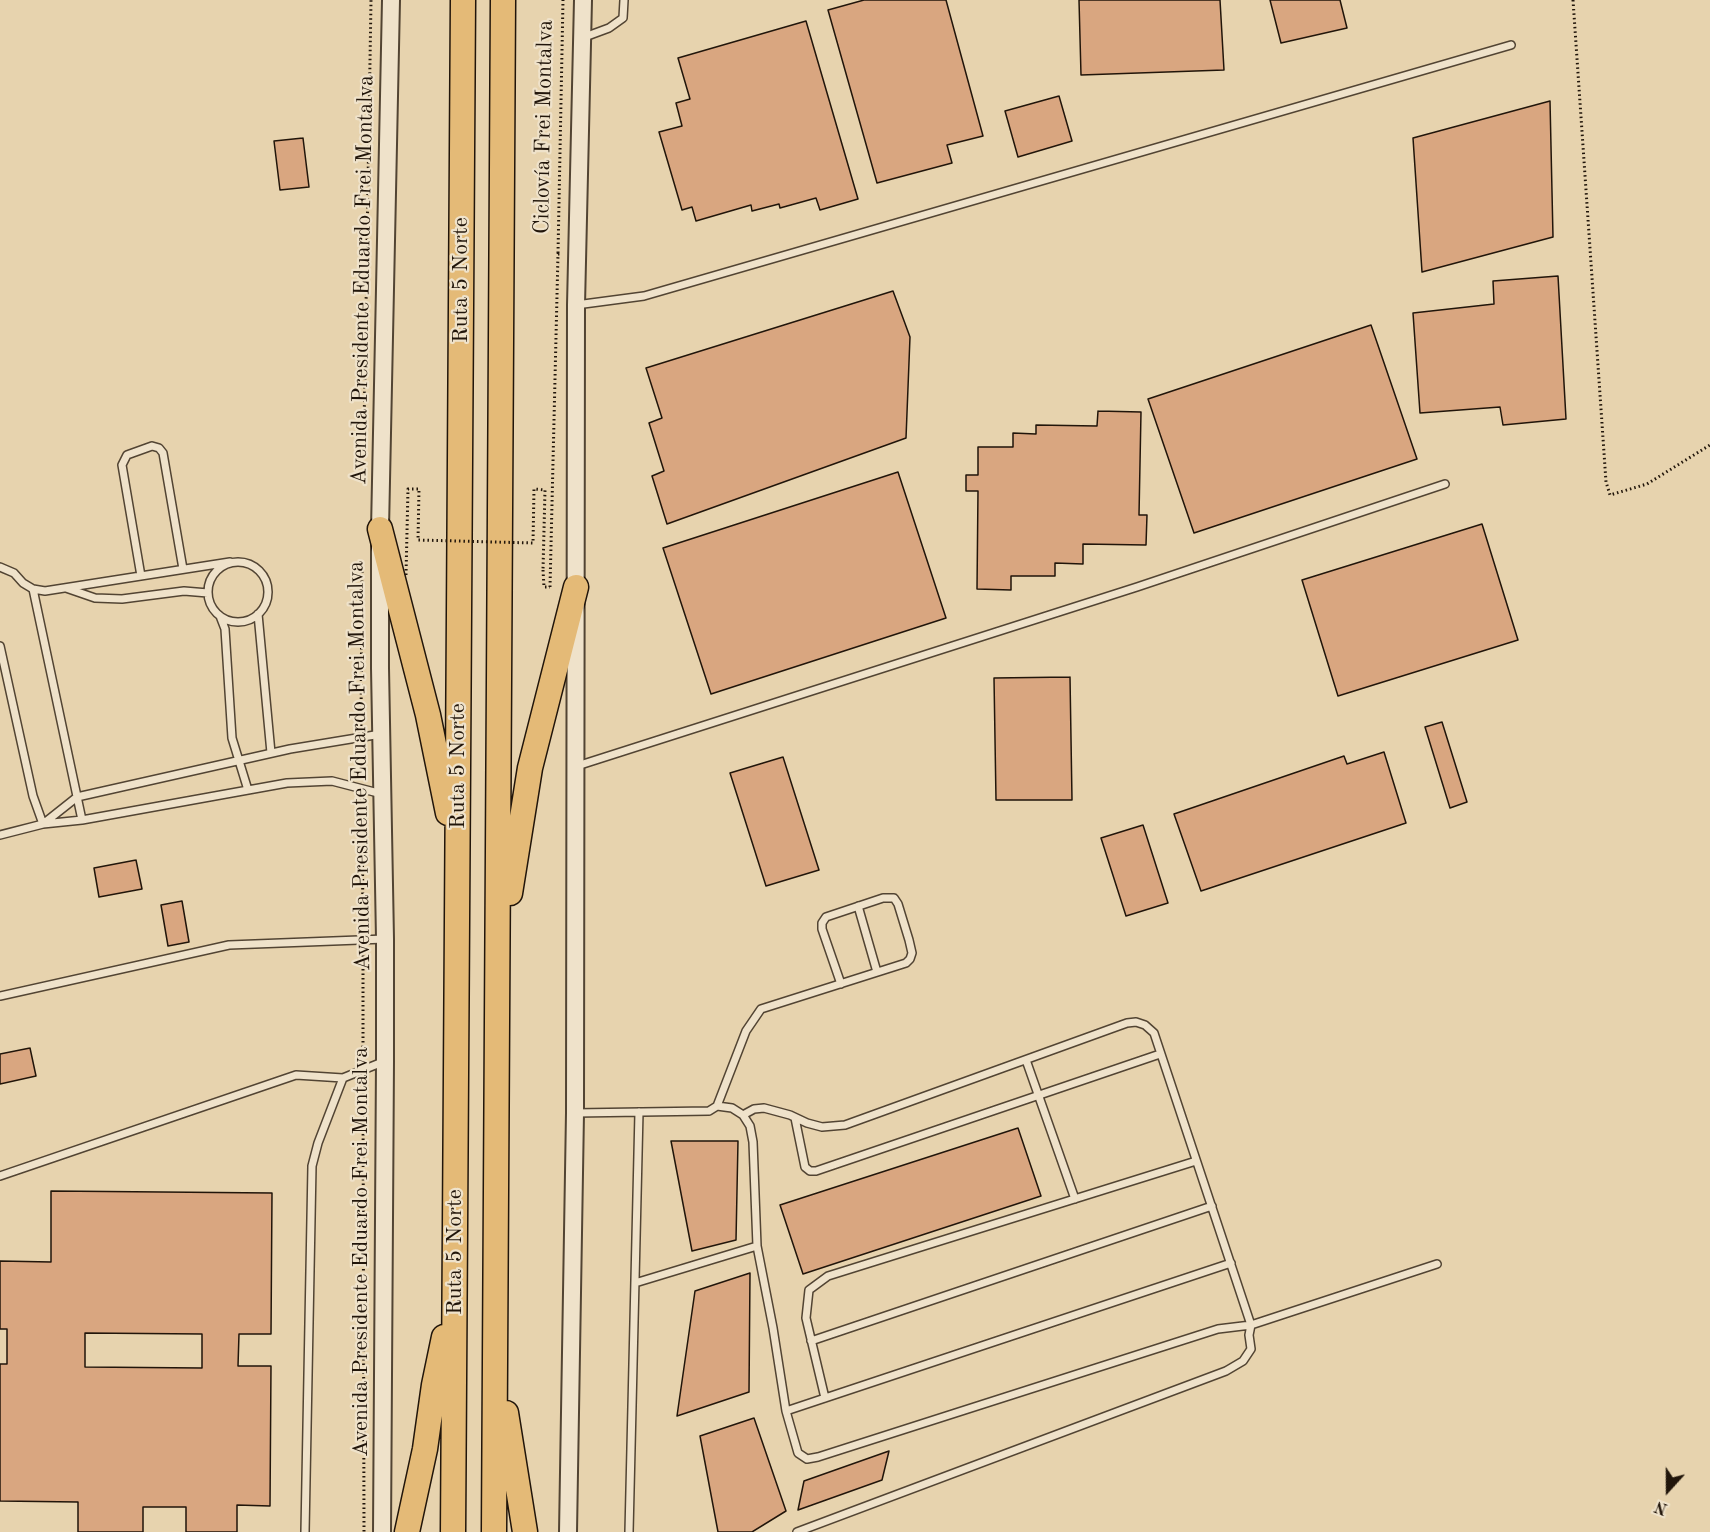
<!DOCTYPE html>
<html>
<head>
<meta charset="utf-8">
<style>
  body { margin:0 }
  #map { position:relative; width:1710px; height:1532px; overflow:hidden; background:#e7d3ae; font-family:"Old Standard TT",serif }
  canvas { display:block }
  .north { position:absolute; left:1638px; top:1460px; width:60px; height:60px; -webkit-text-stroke:4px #efe2ca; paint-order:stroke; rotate:201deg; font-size:16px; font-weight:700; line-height:24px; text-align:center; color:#21150a }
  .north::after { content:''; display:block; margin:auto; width:21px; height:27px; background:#21150a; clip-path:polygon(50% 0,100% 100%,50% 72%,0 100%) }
</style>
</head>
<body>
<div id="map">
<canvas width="1710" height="1532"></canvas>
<div class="north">N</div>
</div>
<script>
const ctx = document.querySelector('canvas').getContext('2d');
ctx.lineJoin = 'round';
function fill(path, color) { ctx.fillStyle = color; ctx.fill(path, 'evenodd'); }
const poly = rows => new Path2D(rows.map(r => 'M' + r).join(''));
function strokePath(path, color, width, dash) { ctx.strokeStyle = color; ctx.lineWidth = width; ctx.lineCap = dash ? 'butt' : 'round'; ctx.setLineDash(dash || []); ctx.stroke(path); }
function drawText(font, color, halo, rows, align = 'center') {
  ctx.font = font + ' "Old Standard TT",serif'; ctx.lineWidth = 4.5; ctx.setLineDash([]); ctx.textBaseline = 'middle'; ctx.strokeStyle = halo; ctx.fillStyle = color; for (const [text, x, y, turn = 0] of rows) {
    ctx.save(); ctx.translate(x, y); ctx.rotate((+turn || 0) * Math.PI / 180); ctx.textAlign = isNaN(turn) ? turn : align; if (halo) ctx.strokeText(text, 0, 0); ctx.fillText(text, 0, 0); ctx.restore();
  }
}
const building = poly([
  [864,0,946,0,983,136,947,145,952,163,877,183,828,10,864,0],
  [1079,0,1220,0,1224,70,1081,75,1079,0],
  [1270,0,1340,0,1347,28,1281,43,1270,0],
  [806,21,858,199,820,210,816,198,780,208,779,204,752,211,751,205,696,221,692,207,682,210,659,132,682,126,676,103,690,99,678,58,806,21],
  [1059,96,1072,141,1018,157,1005,111,1059,96],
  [1550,101,1553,237,1422,272,1413,138,1550,101],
  [303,138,309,187,280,190,274,141,303,138],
  [1558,276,1566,419,1503,425,1500,407,1420,413,1413,313,1494,304,1493,281,1558,276],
  [893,291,910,337,906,438,667,524,652,476,664,471,649,423,662,418,646,368,893,291],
  [1371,325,1417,459,1194,533,1148,399,1371,325],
  [1098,411,1141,412,1139,515,1147,515,1146,545,1083,544,1083,564,1055,563,1055,576,1011,576,1011,590,977,589,978,491,966,491,966,475,978,475,978,447,1013,447,1013,433,1036,434,1036,425,1097,426,1098,411],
  [898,472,946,618,711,694,663,548,898,472],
  [1482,524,1518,640,1338,696,1302,580,1482,524],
  [1070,677,1072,800,996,800,994,678,1070,677],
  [1442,722,1467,802,1450,808,1425,727,1442,722],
  [1384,752,1406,823,1201,891,1174,814,1344,756,1347,764,1384,752],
  [783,757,819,870,766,886,730,773,783,757],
  [1143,825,1168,903,1126,916,1101,838,1143,825],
  [136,860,142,889,99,897,94,868,136,860],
  [182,901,189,942,168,946,161,905,182,901],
  [30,1048,36,1076,0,1084,0,1054,30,1048],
  [1018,1128,1041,1196,803,1274,780,1205,1018,1128],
  [671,1141,738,1141,736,1240,692,1251,671,1141],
  [51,1191,272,1193,271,1334,239,1334,238,1366,271,1366,270,1506,237,1505,237,1532,186,1532,186,1507,143,1507,143,1532,78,1532,78,1502,0,1501,0,1364,7,1364,7,1329,0,1329,0,1261,51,1262,51,1191],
  [85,1333,202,1334,202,1368,85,1367,85,1333],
  [750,1273,749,1392,677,1416,695,1291,750,1273],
  [754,1418,786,1511,752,1532,718,1532,700,1436,754,1418],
  [889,1451,882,1480,798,1510,804,1481,889,1451]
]);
fill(building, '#d9a680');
strokePath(building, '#21150a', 1.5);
const service = poly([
  [582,38,609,28,623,18,624,0],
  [576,305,644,296,1511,45],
  '208 592a30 30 0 1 1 60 0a30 30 0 1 1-60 0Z',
  [0,567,14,573,23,583,33,589,45,591,230,562],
  [141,576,122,465,127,455,152,446,159,448,163,453,183,569],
  [66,588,95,598,122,599,184,591,208,593],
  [33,589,82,820],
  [258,614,271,753],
  [220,616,225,629,232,738,248,790],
  [0,646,33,796,43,824],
  [577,766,1137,587,1445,484],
  [43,824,77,797,290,749,381,734],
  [0,835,43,824,82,820,287,783,332,781,382,794],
  [858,906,877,972],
  [0,996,229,945,385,939],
  [1026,1060,1075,1199],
  [717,1106,732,1108,743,1115,750,1126,753,1142,757,1246,773,1328,786,1411,798,1453,807,1459,818,1457,1218,1329,1251,1325,1154,1033,1145,1025,1136,1022,1127,1023,845,1125,822,1127,807,1123,790,1115,764,1108,754,1109,743,1115],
  [575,1113,709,1111,717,1106,746,1031,761,1009,906,963,910,959,912,953,909,940,898,904,894,898,883,898,826,917,822,923,822,929,841,984],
  [795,1118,805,1167,810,1171,816,1171,1160,1054],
  [0,1176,296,1075,343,1078,385,1061],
  [635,1283,757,1246],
  [811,1341,1212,1206],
  [825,1398,806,1318,809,1290,828,1276,1196,1161],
  [786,1411,1231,1263],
  [305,1532,312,1166,318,1143,343,1078],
  [629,1532,639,1112],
  [797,1532,1226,1371,1243,1361,1251,1349,1249,1335,1251,1325,1437,1264]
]);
const tertiary = poly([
  [382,1532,385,1061,385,939,380,668,380,529,391,0],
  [568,1532,575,1113,576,305,583,0]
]);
const motorway = poly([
  [380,529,428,715,448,813],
  [510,893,530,768,576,587],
  [506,1413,525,1532],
  [407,1532,425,1449,434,1385,444,1337],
  [453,1532,463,0],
  [494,1532,503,0]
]);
strokePath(service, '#524433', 10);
strokePath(tertiary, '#524433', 20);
strokePath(motorway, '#21150a', 27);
strokePath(poly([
  [1573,0,1606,482,1610,495,1647,484,1710,445],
  [558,253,563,0],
  [366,433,364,430,371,0],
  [543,570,544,587,550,587],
  [550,587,558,254,562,254],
  [361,726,362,564],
  [361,747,362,780],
  [362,798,363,930],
  [363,951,363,1059],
  [363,1080,364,1532]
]), '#21150a', 3, [1.5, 3]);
strokePath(service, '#efe2ca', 7);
strokePath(tertiary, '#efe2ca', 16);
strokePath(motorway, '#e4ba77', 24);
strokePath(poly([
  [406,575,408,489,419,489,418,540,533,543,534,489,545,490,543,570]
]), '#21150a', 3, [1.5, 3]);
drawText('22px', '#21150a', '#efe2ca', [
  ["Ciclovía Frei Montalva",544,127,-89],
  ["Avenida Presidente Eduardo Frei Montalva",363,280,-89],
  ["Ruta 5 Norte",461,280,-90],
  ["Avenida Presidente Eduardo Frei Montalva",360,766,-91],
  ["Ruta 5 Norte",458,766,-90],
  ["Avenida Presidente Eduardo Frei Montalva",361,1252,-90],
  ["Ruta 5 Norte",455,1252,-90]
]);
</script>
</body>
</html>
